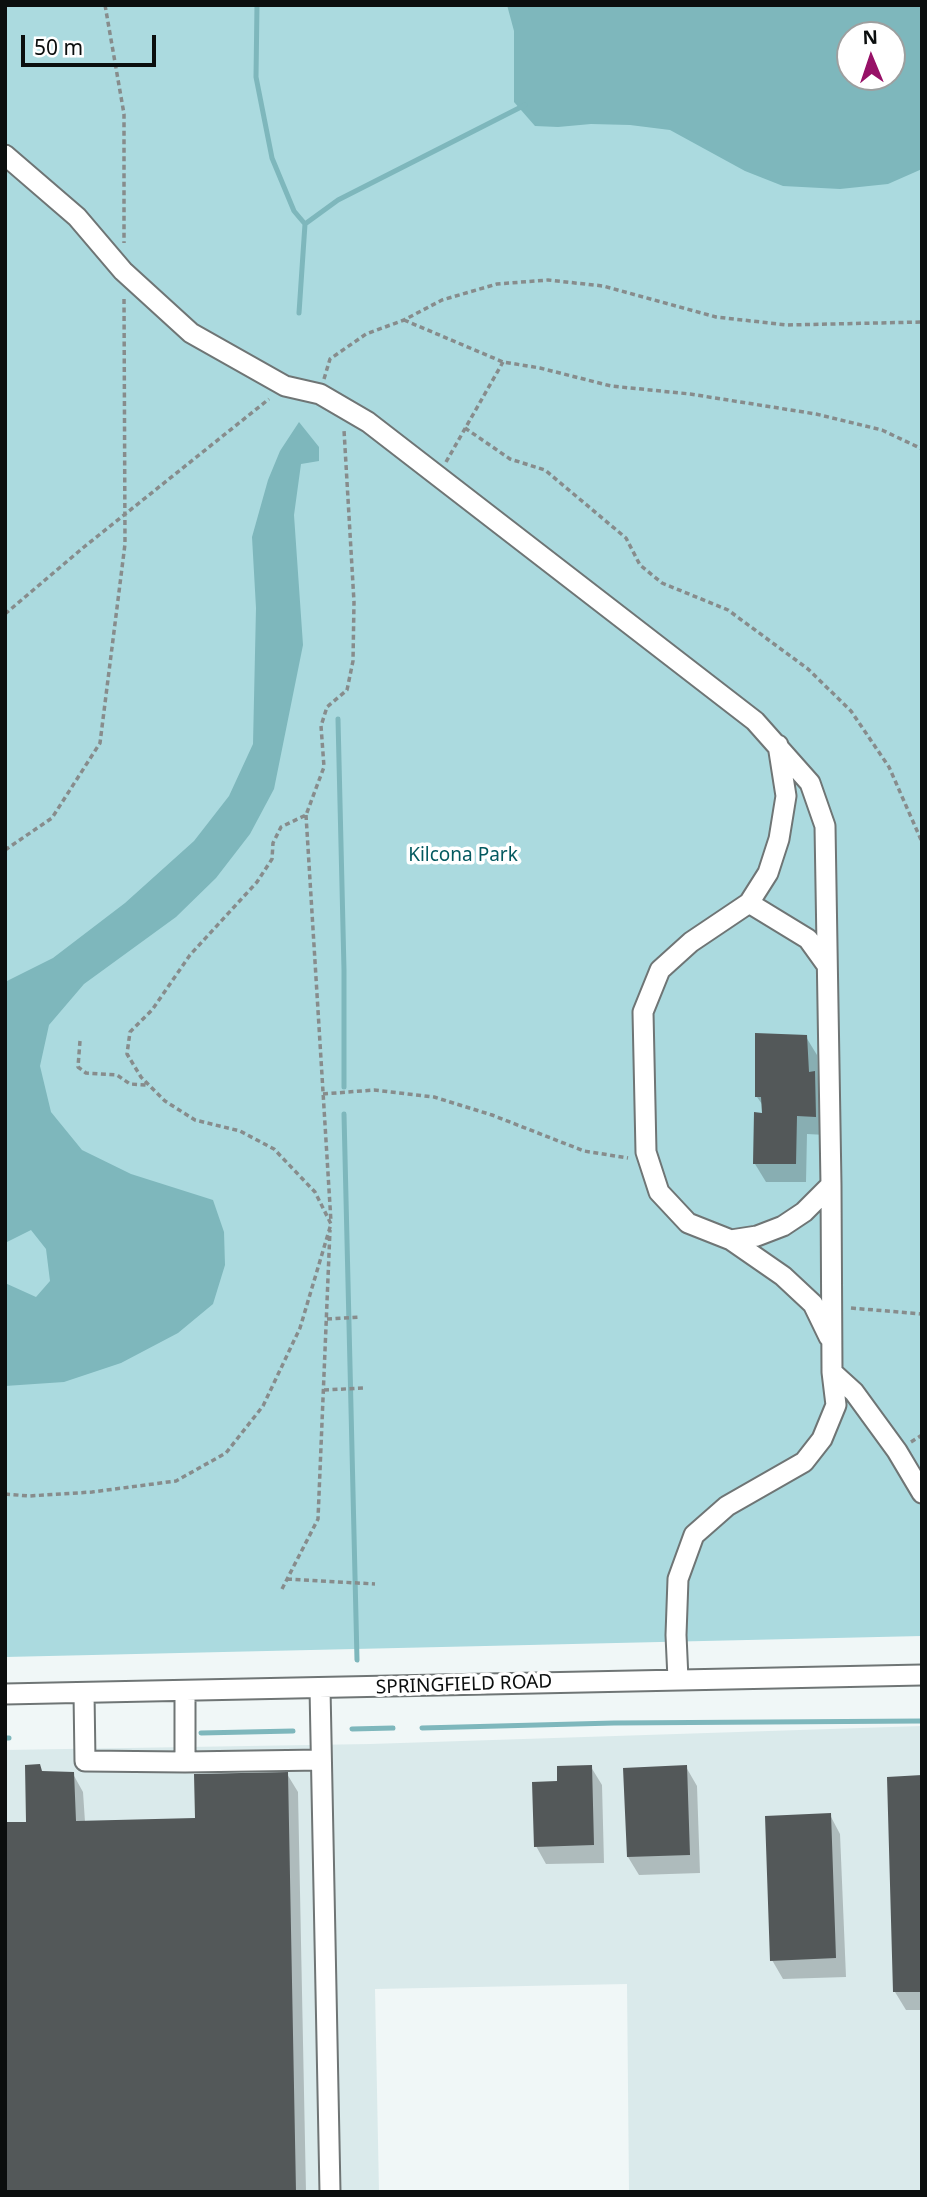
<!DOCTYPE html>
<html>
<head>
<meta charset="utf-8">
<style>
  body { margin:0 }
  #map { position:relative; width:927px; height:2197px; overflow:hidden; background:#f0f7f7; font-family:"Noto Sans",sans-serif }
  canvas { display:block }
  .frame { position:absolute; inset:0; border:7px solid #0b0e0e; pointer-events:none }
  .north { position:absolute; left:836px; top:21px; width:70px; height:70px; box-sizing:border-box; background:#fff; border:2px solid #9d9f9f; border-radius:50%; rotate:358deg; font-size:19px; font-weight:700; line-height:28px; text-align:center; color:#0b0e0e }
  .north::after { content:''; display:block; margin:auto; width:24px; height:32px; background:#971167; clip-path:polygon(50% 0,100% 100%,50% 72%,0 100%) }
  .scale { position:absolute; left:21px; top:35px; width:135px; height:32px; box-sizing:border-box; border:4px solid #0b0e0e; border-top:0; padding-left:9px; font-size:21px; line-height:24px; white-space:nowrap; color:#0b0e0e; -webkit-text-stroke:5px #fff; paint-order:stroke }
</style>
</head>
<body>
<div id="map">
<canvas width="927" height="2197"></canvas>
<div class="frame"></div>
<div class="north">N</div>
<div class="scale">50 m</div>
</div>
<script>
const ctx = document.querySelector('canvas').getContext('2d');
ctx.lineJoin = 'round';
function fill(path, color) { ctx.fillStyle = color; ctx.fill(path, 'evenodd'); }
const poly = rows => new Path2D(rows.map(r => 'M' + r).join(''));
function strokePath(path, color, width, dash) { ctx.strokeStyle = color; ctx.lineWidth = width; ctx.lineCap = dash ? 'butt' : 'round'; ctx.setLineDash(dash || []); ctx.stroke(path); }
function drawText(font, color, halo, rows, align = 'center') {
  ctx.font = font + ' "Noto Sans",sans-serif'; ctx.lineWidth = 7; ctx.setLineDash([]); ctx.textBaseline = 'middle'; ctx.strokeStyle = halo; ctx.fillStyle = color; for (const [text, x, y, turn = 0] of rows) {
    ctx.save(); ctx.translate(x, y); ctx.rotate((+turn || 0) * Math.PI / 180); ctx.textAlign = isNaN(turn) ? turn : align; if (halo) ctx.strokeText(text, 0, 0); ctx.fillText(text, 0, 0); ctx.restore();
  }
}
fill(poly([
  [922,1726,922,2192,629,2192,627,1984,375,1989,379,2192,5,2192,5,1750,370,1744]
]), '#daeaeb');
fill(poly([
  [5,5,922,5,922,1636,5,1657],
  [850,35,892,35,892,77,850,77]
]), '#abdadf');
fill(poly([
  [507,5,922,5,922,169,888,184,840,189,783,186,745,171,670,130,630,125,591,124,558,127,535,126,514,102,514,31],
  [850,35,892,35,892,77,850,77],
  [299,422,319,447,319,461,301,464,294,515,303,645,274,789,250,834,216,878,176,917,84,984,49,1025,40,1066,51,1112,82,1150,131,1174,213,1200,224,1232,225,1265,213,1304,178,1333,121,1363,64,1382,5,1386,5,1283,36,1297,50,1281,46,1249,31,1230,5,1243,5,982,53,958,125,903,194,841,229,796,253,744,256,608,252,537,268,480,280,451]
]), '#7eb7bc');
fill(poly([
  [806,1037,817,1055,818,1079,825,1091,826,1135,807,1134,806,1182,766,1182,755,1164,764,1116,764,1107,757,1097],
  [591,1767,602,1785,604,1863,546,1864,536,1846,559,1783],
  [686,1767,697,1786,700,1873,639,1875,628,1857],
  [43,1773,73,1774,83,1792,85,1822,197,1820,287,1774,298,1792,306,2192,5,2192,28,1824],
  [922,1777,922,2010,906,2010,895,1992],
  [830,1815,840,1834,846,1977,783,1979,772,1960]
]), '#0003');
strokePath(poly([
  [257,5,256,77,272,158,294,211,305,224],
  [299,313,305,224,338,200,525,105],
  [338,719,344,970,344,1087],
  [344,1114,357,1660],
  [422,1728,614,1723,922,1721],
  [352,1729,393,1728],
  [201,1733,293,1731],
  [5,1738,9,1738]
]), '#7eb7bc', 5);
fill(poly([
  [755,1033,807,1035,809,1072,815,1071,816,1117,797,1116,796,1164,753,1164,754,1112,762,1113,761,1097,755,1097],
  [40,1764,42,1771,74,1772,76,1821,195,1818,194,1774,288,1772,296,2192,5,2192,5,1822,26,1822,25,1765],
  [592,1765,594,1845,534,1847,532,1782,557,1781,557,1766],
  [687,1765,690,1855,627,1857,623,1768],
  [922,1775,922,1992,893,1992,887,1777],
  [831,1813,836,1958,770,1961,765,1816]
]), '#535859');
const minor = poly([
  [5,155,77,217,123,271,191,333,285,386,320,394,368,422,755,721,810,783,825,826,831,1185,832,1372,836,1405,822,1439,804,1462,727,1506,694,1535,678,1579,676,1635,678,1679],
  [778,745,786,796,779,839,768,873,749,903,691,942,660,970,643,1012,646,1152,659,1192,688,1223,731,1240,783,1276,813,1304,829,1337],
  [749,903,808,939,826,964],
  [731,1240,757,1236,783,1226,804,1212,831,1185],
  [832,1372,854,1392,897,1451,922,1493],
  [320,1688,330,2192],
  [84,1693,85,1761,185,1762,185,1691],
  [5,1694,922,1675],
  [185,1762,321,1760]
]);
strokePath(minor, '#6f7575', 23);
strokePath(poly([
  [105,5,124,114,124,243],
  [404,320,503,362,540,368,611,386,690,394,816,414,882,430,922,449],
  [324,379,330,359,366,334,404,320,442,300,497,284,548,280,603,286,716,317,787,325,922,322],
  [465,428,510,459,545,470,626,538,640,565,662,583,728,610,808,669,851,711,889,767,922,842],
  [446,462,503,362],
  [5,614,84,547,269,399],
  [306,815,331,1222],
  [5,850,52,818,100,743,125,544,124,296],
  [80,1041,78,1067,86,1073,117,1075,130,1084,146,1085],
  [323,1094,374,1090,434,1097,492,1115,584,1151,628,1158],
  [851,1308,922,1314],
  [327,1319,360,1317],
  [324,1390,363,1388],
  [911,1442,922,1435],
  [5,1494,29,1496,92,1492,176,1481,226,1453,263,1406,300,1328,331,1224,315,1192,274,1149,240,1131,195,1120,165,1101,141,1077,127,1054,130,1032,152,1010,190,955,257,882,272,859,273,843,281,827,306,815,324,767,321,726,327,707,347,690,353,661,354,602,344,430],
  [287,1579,375,1584],
  [282,1589,318,1519,330,1230]
]), '#878c8c', 3.5, [5, 3.5]);
strokePath(minor, '#fff', 19);
drawText('19px', '#03595f', '#fff', [
  ["Kilcona Park",463,856]
]);
drawText('19px', '#0b0e0e', '#fff', [
  ["SPRINGFIELD ROAD",464,1685,-2]
]);
</script>
</body>
</html>
